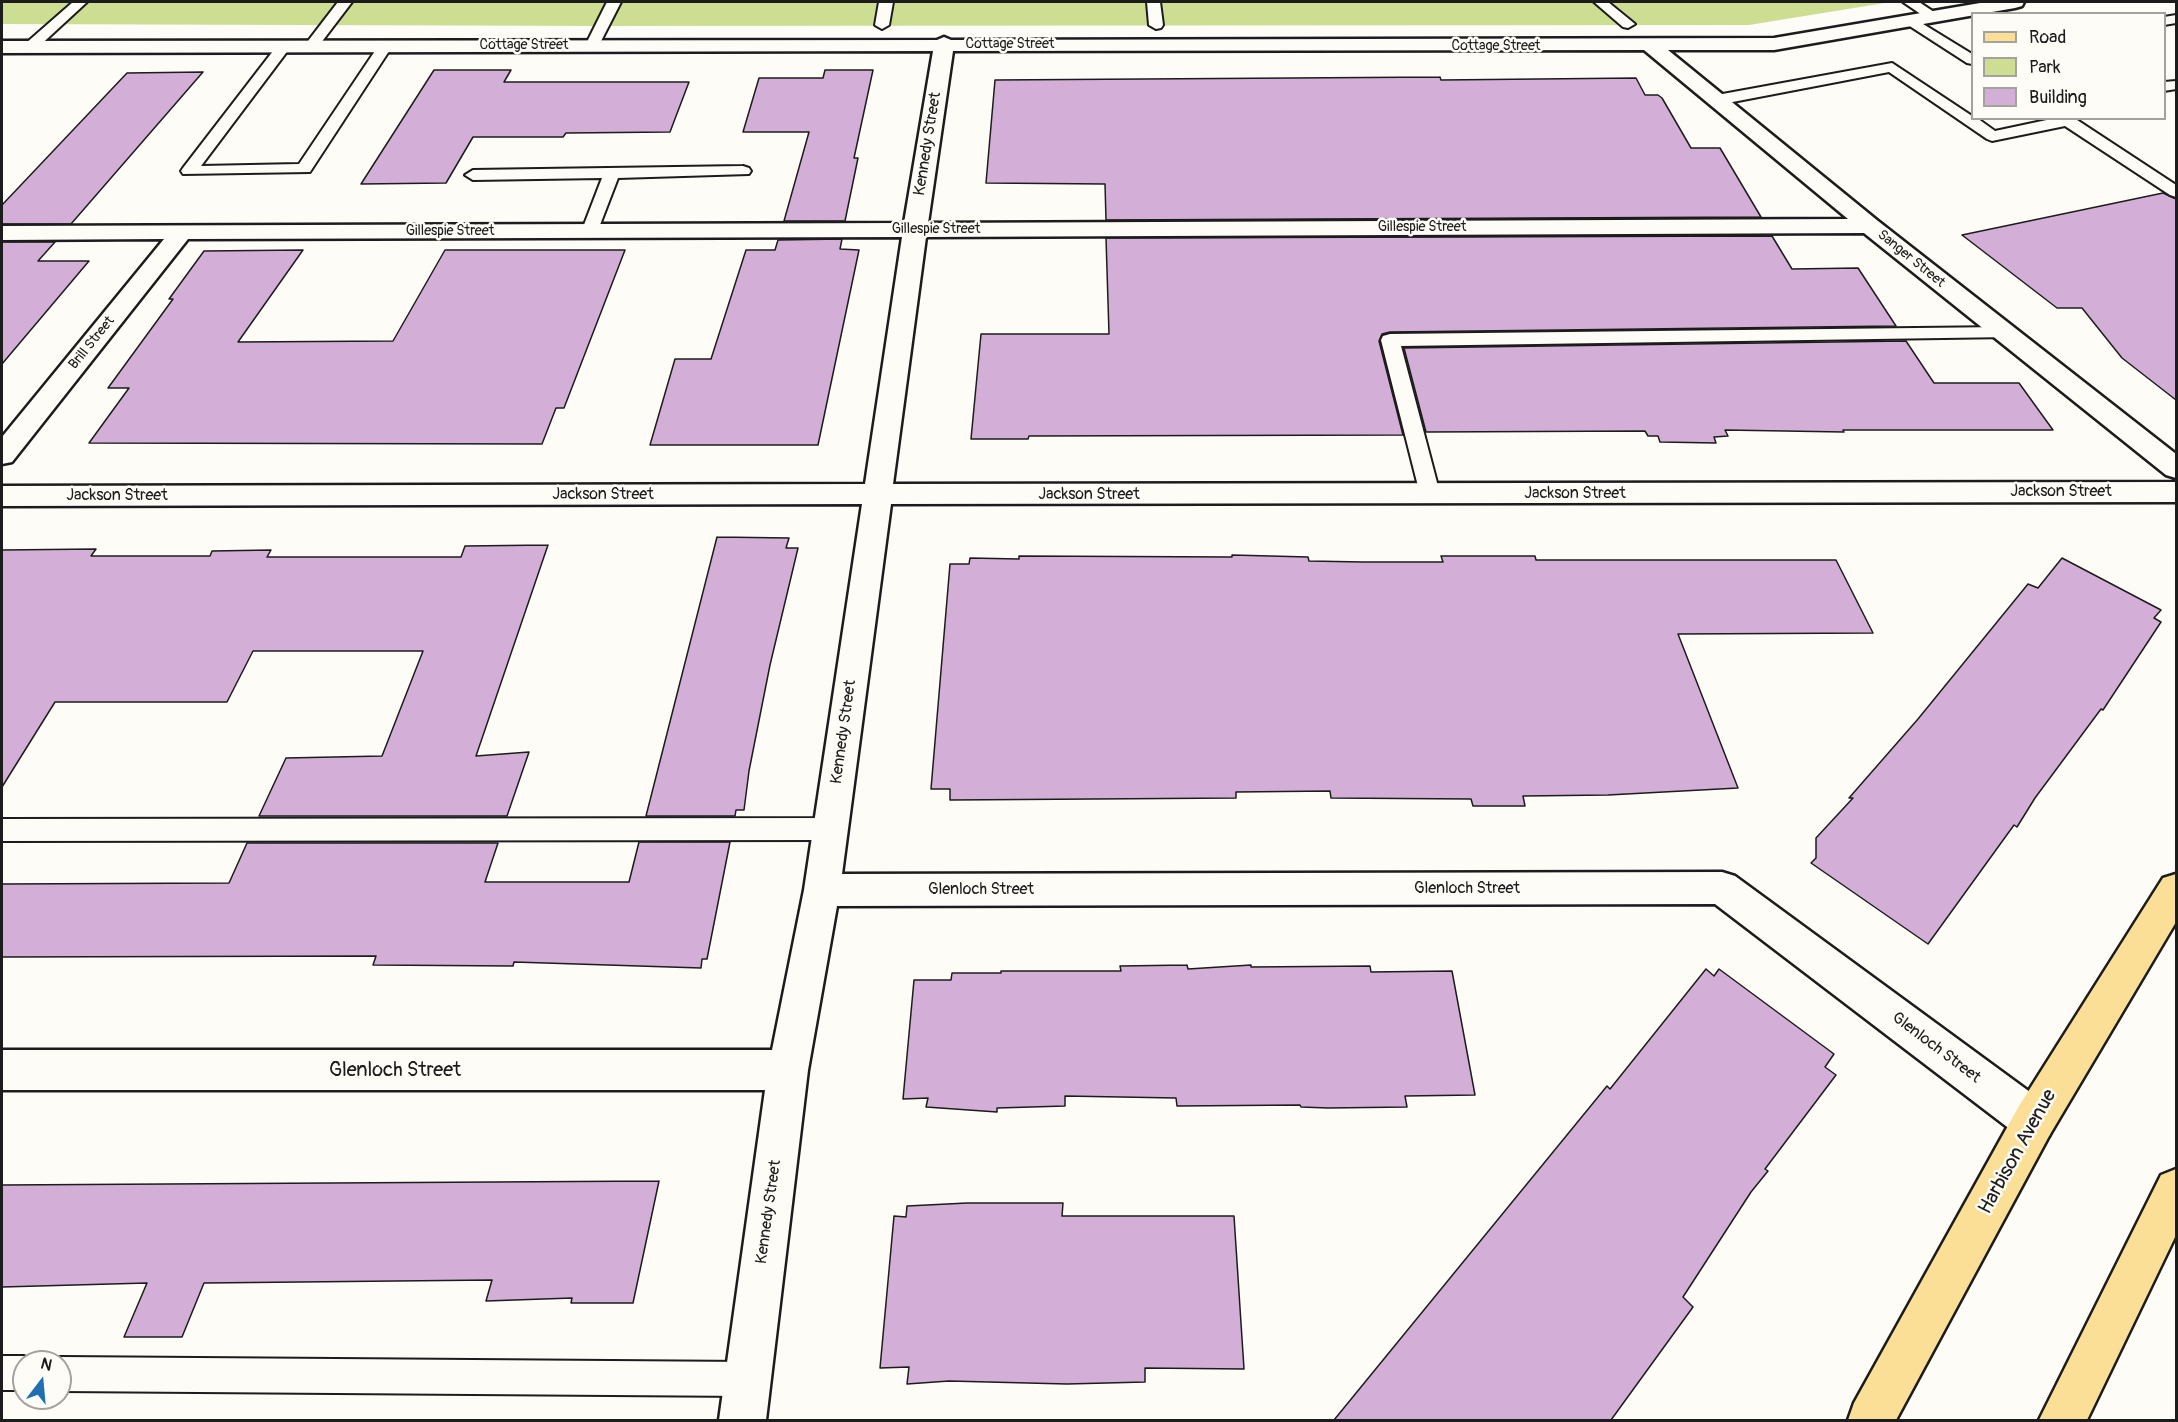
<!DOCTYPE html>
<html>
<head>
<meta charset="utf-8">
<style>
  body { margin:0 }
  #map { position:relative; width:2178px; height:1422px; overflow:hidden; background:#fdfcf7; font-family:Pangolin,sans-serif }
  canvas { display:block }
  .frame { position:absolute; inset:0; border:3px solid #1c1c1c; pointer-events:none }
  .legend { position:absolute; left:1971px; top:12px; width:195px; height:108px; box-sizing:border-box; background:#fdfcf7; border:2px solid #a3a29f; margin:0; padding:8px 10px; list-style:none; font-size:18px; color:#1c1c1c }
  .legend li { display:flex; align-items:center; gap:12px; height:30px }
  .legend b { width:30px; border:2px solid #a3a29f }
  .north { position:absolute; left:12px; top:1350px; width:60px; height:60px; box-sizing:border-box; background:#fdfcf7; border:2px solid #a3a29f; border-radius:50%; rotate:16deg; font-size:16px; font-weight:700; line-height:24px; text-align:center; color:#1c1c1c }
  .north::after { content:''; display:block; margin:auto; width:21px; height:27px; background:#1f6fb2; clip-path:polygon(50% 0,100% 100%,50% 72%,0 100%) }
</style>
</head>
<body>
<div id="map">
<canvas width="2178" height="1422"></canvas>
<div class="frame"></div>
<ul class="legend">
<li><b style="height:8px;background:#fbdf96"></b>Road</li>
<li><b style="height:16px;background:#cdde92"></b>Park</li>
<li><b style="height:16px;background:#d3aed7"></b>Building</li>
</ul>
<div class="north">N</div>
</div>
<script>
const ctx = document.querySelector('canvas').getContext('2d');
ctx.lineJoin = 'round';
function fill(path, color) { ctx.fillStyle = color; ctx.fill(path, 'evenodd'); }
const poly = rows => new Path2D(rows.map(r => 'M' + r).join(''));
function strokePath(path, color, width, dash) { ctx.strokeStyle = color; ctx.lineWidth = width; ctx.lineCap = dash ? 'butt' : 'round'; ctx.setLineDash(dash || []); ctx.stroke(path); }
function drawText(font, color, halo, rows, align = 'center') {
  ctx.font = font + ' Pangolin,sans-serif'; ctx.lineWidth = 5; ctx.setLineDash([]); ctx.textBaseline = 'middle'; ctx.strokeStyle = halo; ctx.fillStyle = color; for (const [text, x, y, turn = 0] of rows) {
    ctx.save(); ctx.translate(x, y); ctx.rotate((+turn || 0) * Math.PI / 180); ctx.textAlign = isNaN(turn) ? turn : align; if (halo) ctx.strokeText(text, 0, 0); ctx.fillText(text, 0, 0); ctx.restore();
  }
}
fill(poly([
  [2,2,1891,2,1749,25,600,26,2,24]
]), '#cdde92');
const building = poly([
  [434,70,511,70,504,82,689,82,670,132,566,133,563,137,473,137,446,183,361,184,434,70],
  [825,70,873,70,854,158,858,158,845,221,784,221,809,132,743,132,759,78,823,78,825,70],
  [203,72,71,224,2,224,2,205,127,73,203,72],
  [1440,77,1441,80,1636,78,1645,95,1658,95,1662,98,1691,148,1720,148,1761,217,1106,220,1105,184,986,183,995,80,1440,77],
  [2163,193,2176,199,2176,400,2122,358,2082,308,2057,308,1962,235,2163,193],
  [1772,236,1792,269,1858,268,1896,326,1390,332,1382,334,1379,341,1403,435,1029,436,1028,439,971,439,981,334,1109,334,1106,238,1772,236],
  [842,239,840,249,859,250,818,445,650,445,675,359,711,359,746,250,775,250,778,240,842,239],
  [2,242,55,242,38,261,89,261,2,364,2,242],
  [303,250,238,342,393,341,445,250,625,250,564,408,556,408,542,444,89,443,129,388,108,388,173,299,169,299,204,251,303,250],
  [1906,341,1934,383,2019,383,2053,430,1843,430,1844,432,1725,430,1728,436,1714,437,1716,443,1660,442,1658,436,1648,436,1645,431,1426,432,1404,348,1906,341],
  [717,537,789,538,786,548,798,548,770,665,749,771,744,810,736,810,735,816,646,816,717,537],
  [548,545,476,756,529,752,507,816,259,816,286,758,382,756,423,651,253,651,227,702,55,702,2,787,2,550,96,549,91,556,210,556,212,551,271,550,267,557,461,557,465,546,548,545],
  [1232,555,1308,557,1309,561,1363,562,1443,562,1441,556,1535,556,1536,560,1836,560,1873,633,1678,634,1738,788,1608,795,1523,796,1525,806,1473,806,1471,799,1331,798,1330,791,1236,792,1236,798,950,800,950,789,931,789,950,564,969,564,970,558,1019,559,1019,556,1232,557,1232,555],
  [2062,558,2161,610,2154,618,2161,622,2103,710,2101,709,2035,798,2017,827,2014,825,1928,944,1811,863,1816,858,1816,838,1853,798,1849,798,1918,719,2028,584,2038,588,2062,558],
  [639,842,730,842,707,959,702,959,701,968,514,962,513,966,373,965,376,956,2,957,2,884,229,883,247,843,498,843,485,882,629,882,639,842],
  [1187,965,1188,969,1251,965,1251,967,1370,966,1371,972,1452,971,1475,1095,1405,1096,1407,1107,1328,1108,1301,1107,1300,1105,1177,1106,1176,1098,1065,1096,1065,1106,997,1108,997,1112,926,1107,928,1098,903,1099,914,980,951,980,952,973,1001,973,1001,971,1121,971,1120,966,1187,965],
  [1706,969,1714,976,1719,969,1834,1054,1825,1067,1836,1075,1765,1169,1768,1171,1751,1192,1683,1297,1693,1307,1611,1420,1334,1420,1607,1086,1610,1089,1706,969],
  [659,1181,633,1303,571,1303,572,1298,486,1301,492,1280,204,1283,182,1337,124,1337,147,1283,2,1287,2,1185,659,1181],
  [967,1203,1063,1203,1062,1216,1234,1216,1244,1369,1145,1368,1145,1382,1067,1384,949,1381,907,1384,909,1367,880,1368,894,1216,906,1217,907,1206,967,1203]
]);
fill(building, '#d3aed7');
strokePath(building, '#1c1c1c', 1.5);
const lane = poly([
  [73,2,87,2,35,50,25,50,23,47,25,44,73,2],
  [338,2,352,2,317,48,307,48,305,45,338,2],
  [607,2,621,2,598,47,588,47,586,44,607,2],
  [879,2,893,2,889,25,882,29,875,25,879,2],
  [1147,2,1160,2,1163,25,1161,28,1156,29,1149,25,1147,2],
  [1594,2,1608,2,1635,24,1628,28,1623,27,1594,2],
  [1903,2,1919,2,1940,16,1938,19,1928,19,1903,2],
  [2176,15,2176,23,2164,25,2164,17,2176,15],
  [1910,16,1972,54,1972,64,1967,63,1905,23,1903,20,1910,16],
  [285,41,292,45,201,166,299,164,381,42,386,41,393,45,310,172,183,174,181,171,183,168,280,42,285,41],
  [1892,63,1972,116,1972,118,1977,118,1995,131,2056,118,2074,118,2176,185,2176,197,2170,195,2065,126,1992,141,1987,139,1889,72,1717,105,1709,100,1717,95,1892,63],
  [2176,81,2176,89,2164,91,2164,82,2176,81],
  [743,166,749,168,751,171,749,174,618,178,598,230,596,234,590,235,584,234,582,230,602,178,473,180,465,175,473,170,743,166],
  [2004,327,2011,329,2013,333,2011,337,1401,346,1440,494,1437,499,1430,501,1423,499,1420,494,1381,340,1383,336,1390,334,2004,327],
  [830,818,839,821,843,829,839,837,830,840,2,841,2,819,830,818],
  [2,1356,24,1356,36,1361,24,1362,24,1390,2,1390,2,1356],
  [60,1357,748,1362,760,1367,765,1379,760,1391,748,1396,60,1391,60,1362,48,1362,60,1357]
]);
const street = poly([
  [1986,2,2024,2,2022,6,2015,8,1774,50,1668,50,1878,221,2176,454,2176,478,2166,475,1864,233,926,237,893,484,2176,482,2176,502,891,504,842,874,1722,872,1735,876,2049,1106,2055,1121,2049,1136,2034,1142,2019,1136,1715,904,837,906,808,1070,766,1420,719,1420,765,1090,2,1090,2,1050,772,1050,804,890,862,504,2,506,2,486,865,484,902,237,188,239,12,462,2,464,2,437,164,239,2,240,2,226,904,223,933,51,2,53,2,41,937,40,944,37,951,40,1774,38,1986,2],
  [1644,50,1848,219,928,223,953,51,1644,50]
]);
const primary = poly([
  [2176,874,2176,922,2049,1136,1896,1420,1848,1420,1854,1403,2019,1106,2163,878,2176,874],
  [2176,1169,2176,1235,2087,1420,2039,1420,2161,1175,2176,1169]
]);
strokePath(lane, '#1c1c1c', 4);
strokePath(street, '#1c1c1c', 5);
strokePath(primary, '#1c1c1c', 5);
fill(lane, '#fdfcf7');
fill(street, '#fdfcf7');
fill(primary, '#fbdf96');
drawText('14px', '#1c1c1c', '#fdfcf7', [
  ["Cottage Street",1010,44],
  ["Cottage Street",524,45],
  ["Cottage Street",1496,46],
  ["Gillespie Street",1422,227],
  ["Gillespie Street",936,229],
  ["Gillespie Street",450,231],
  ["Sanger Street",1911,259,39],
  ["Brill Street",92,343,-51]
]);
drawText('16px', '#1c1c1c', '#fdfcf7', [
  ["Kennedy Street",928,144,-81],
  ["Jackson Street",2061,492],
  ["Jackson Street",1575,494],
  ["Jackson Street",603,495],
  ["Jackson Street",1089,495],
  ["Jackson Street",117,496],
  ["Kennedy Street",844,732,-82],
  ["Glenloch Street",1467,889],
  ["Glenloch Street",981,890],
  ["Glenloch Street",1936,1048,37],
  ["Kennedy Street",769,1212,-82]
]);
drawText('20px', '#1c1c1c', '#fdfcf7', [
  ["Glenloch Street",395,1071],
  ["Harbison Avenue",2018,1152,-61]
]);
</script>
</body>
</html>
